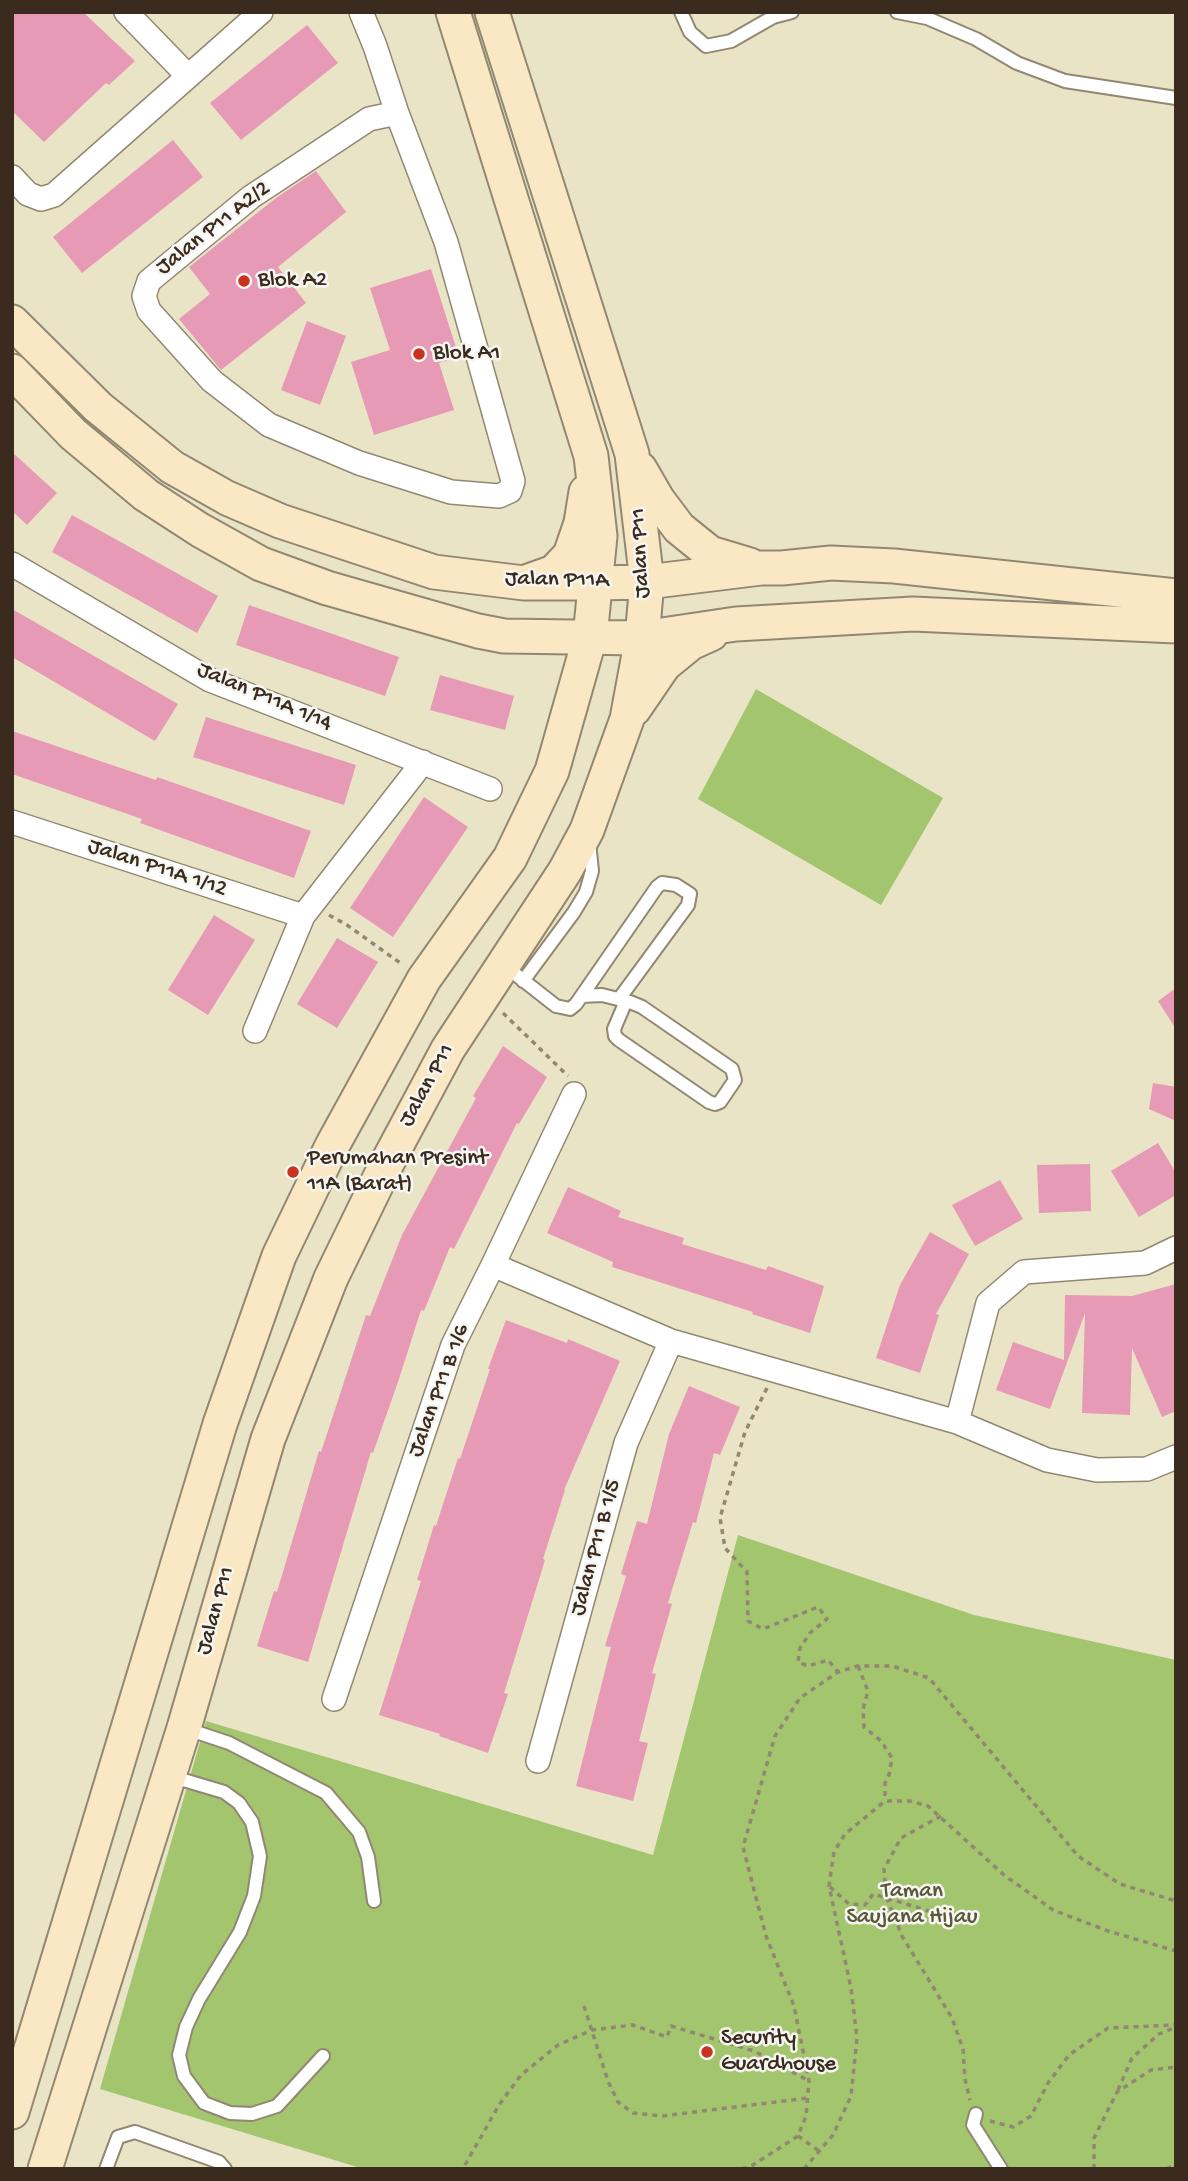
<!DOCTYPE html>
<html>
<head>
<meta charset="utf-8">
<style>
  body { margin:0 }
  #map { position:relative; width:1188px; height:2181px; overflow:hidden; background:#eae4c6; font-family:"Gochi Hand",sans-serif }
  canvas { display:block }
  .frame { position:absolute; inset:0; border:14px solid #3b2a1e; pointer-events:none }
</style>
</head>
<body>
<div id="map">
<canvas width="1188" height="2181"></canvas>
<div class="frame"></div>
</div>
<script>
const ctx = document.querySelector('canvas').getContext('2d');
ctx.lineJoin = 'round';
function fill(path, color) { ctx.fillStyle = color; ctx.fill(path, 'evenodd'); }
const poly = rows => new Path2D(rows.map(r => 'M' + r).join(''));
function strokePath(path, color, width, dash) { ctx.strokeStyle = color; ctx.lineWidth = width; ctx.lineCap = dash ? 'butt' : 'round'; ctx.setLineDash(dash || []); ctx.stroke(path); }
function drawText(font, color, halo, rows, align = 'center') {
  ctx.font = font + ' "Gochi Hand",sans-serif'; ctx.lineWidth = 5; ctx.setLineDash([]); ctx.textBaseline = 'middle'; ctx.strokeStyle = halo; ctx.fillStyle = color; for (const [text, x, y, turn = 0] of rows) {
    ctx.save(); ctx.translate(x, y); ctx.rotate((+turn || 0) * Math.PI / 180); ctx.textAlign = isNaN(turn) ? turn : align; if (halo) ctx.strokeText(text, 0, 0); ctx.fillText(text, 0, 0); ctx.restore();
  }
}
fill(poly([
  [756,689,943,798,881,905,698,799],
  [738,1535,974,1615,1176,1660,1176,2169,364,2169,100,2089,206,1721,653,1855]
]), '#a2c56e');
fill(poly([
  [12,12,83,12,135,61,109,85,106,83,44,142,12,111],
  [307,25,338,63,241,140,210,103],
  [173,140,203,177,82,273,53,237],
  [316,171,346,212,278,267,306,303,221,370,179,319,210,294,189,267,276,198],
  [431,269,459,357,439,363,454,410,374,435,351,362,390,350,370,288],
  [307,321,346,336,320,405,281,390],
  [12,452,57,493,27,525,12,511],
  [72,515,218,596,197,633,52,552],
  [249,605,399,657,385,696,236,645],
  [12,609,178,704,155,741,12,657],
  [440,675,514,696,505,730,430,710],
  [206,717,356,765,344,805,193,757],
  [12,731,156,780,157,777,311,831,294,878,140,823,142,819,12,774],
  [424,797,468,827,393,937,350,908],
  [214,915,255,940,208,1015,168,990],
  [337,938,378,962,337,1028,297,1004],
  [1176,988,1176,1029,1158,1001],
  [503,1046,547,1077,519,1124,517,1123,454,1249,450,1247,424,1311,421,1310,398,1382,373,1453,371,1452,308,1662,257,1646,274,1591,277,1592,319,1451,321,1452,366,1315,370,1316,402,1235,476,1098,473,1096],
  [1153,1083,1176,1087,1176,1121,1149,1109],
  [1158,1143,1176,1173,1176,1195,1139,1217,1111,1171],
  [1090,1164,1091,1211,1039,1213,1037,1165],
  [1000,1180,1023,1219,975,1246,952,1205],
  [568,1187,621,1211,618,1217,684,1238,682,1244,766,1270,768,1266,824,1286,810,1333,752,1314,753,1312,612,1267,613,1262,547,1233],
  [930,1232,969,1254,936,1314,939,1315,920,1373,876,1358,900,1285],
  [1176,1284,1176,1411,1162,1417,1132,1348,1130,1415,1082,1413,1085,1313,1050,1409,996,1390,1013,1342,1064,1360,1065,1295,1132,1296],
  [506,1320,567,1343,568,1339,620,1361,564,1490,565,1490,543,1559,545,1560,504,1693,508,1694,488,1753,439,1736,440,1734,379,1715,421,1581,417,1580,434,1525,436,1526,458,1458,460,1459,490,1369,488,1369],
  [689,1386,740,1407,720,1455,714,1453,696,1523,693,1522,668,1603,672,1604,652,1673,656,1674,639,1741,648,1743,633,1801,576,1786,611,1647,605,1646,626,1576,621,1574,637,1521,647,1524,669,1434]
]), '#e69ab6');
const lane = poly([
  [681,12,690,32,706,46,731,41,773,17,792,12],
  [897,12,927,18,976,39,1017,63,1065,81,1176,98],
  [505,966,556,1006,570,1009,576,1004,657,887,662,883,676,885,690,894,688,905,619,999],
  [523,981,574,912,586,892,592,871,589,842],
  [582,996,602,995,630,1002,642,1007,732,1069,735,1080,720,1102,715,1104,709,1102,619,1040,615,1036,614,1029,626,1001],
  [184,1728,229,1743,326,1793,359,1832,368,1857,374,1901],
  [170,1776,224,1792,239,1803,252,1822,260,1856,254,1896,240,1932,199,1999,186,2027,179,2055,184,2076,204,2103,230,2113,252,2114,277,2106,323,2056],
  [976,2114,973,2125,1001,2169],
  [106,2169,118,2137,135,2132,219,2162,225,2169]
]);
const street = poly([
  [126,12,188,76],
  [361,12,375,46,397,113,446,242,513,481,510,491,499,496,451,492,359,463,269,425,212,381,149,311,144,296,149,281,251,197,369,119,397,113],
  [12,177,28,194,41,199,54,195,261,12],
  [12,564,210,680,490,789],
  [12,822,303,916],
  [255,1031,303,916,423,762],
  [493,1265,671,1341,957,1422,1047,1460,1097,1470,1147,1469,1176,1457],
  [957,1422,988,1303,1024,1272,1145,1263,1176,1248],
  [334,1699,453,1345,493,1265,574,1094],
  [538,1761,626,1443,671,1341]
]);
const secondary = poly([
  [12,322,98,407,172,467,227,498,280,521,434,572,524,583,595,583,647,582,761,568,782,568,831,563,894,566,1176,596],
  [12,371,73,434,146,495,200,530,261,564,327,588,478,631,504,636,642,638,736,624,913,614,1176,626],
  [640,469,658,500,679,528,710,553,750,565],
  [526,582,554,572,570,555,581,523,586,492],
  [634,709,664,665,691,643,711,634],
  [12,2112,220,1424,279,1256,332,1146,424,979,510,858,552,771,590,637,600,536,591,456,453,12],
  [45,2169,184,1728,268,1439,331,1278,386,1165,448,1049,565,871,587,830,627,719,642,638,647,582,632,454,492,12]
]);
strokePath(lane, '#928772', 16);
strokePath(street, '#928772', 26);
strokePath(secondary, '#928772', 37);
strokePath(poly([
  [329,915,347,925,403,965],
  [503,1013,568,1076],
  [767,1388,745,1432,720,1518,725,1548,747,1572,748,1621,763,1629,818,1607,827,1619,810,1633,800,1648,798,1662,808,1666,828,1660,838,1672],
  [858,1666,868,1691,863,1709,864,1727,881,1741,892,1758,889,1775,885,1783,885,1801],
  [941,1816,901,1838,884,1869,886,1896,902,1936,952,2018,963,2049,965,2079,970,2100],
  [830,1887,849,1904,865,1905,873,1894,946,1916],
  [584,2006,608,2081,618,2102,633,2113,662,2116,808,2098],
  [1118,2090,1132,2058,1159,2034,1176,2027],
  [990,2121,1013,2127,1031,2116,1048,2083,1069,2055,1108,2028,1176,2025],
  [798,2136,819,2151],
  [465,2165,499,2105,521,2075,558,2045,592,2030,633,2025,667,2037,671,2026,754,2051,809,2081],
  [742,2169,753,2165,798,2136,806,2116,809,2081,794,2006,766,1936,743,1847,775,1736,800,1698,838,1672,858,1666,892,1666,929,1678,1078,1856,1120,1884,1176,1901],
  [804,2169,833,2135,851,2096,857,2038,851,1988,829,1886,834,1852,845,1834,885,1801,910,1801,928,1806,1004,1875,1053,1910,1108,1931,1176,1951],
  [1094,2169,1094,2138,1117,2092,1151,2070,1176,2067],
  [1167,2169,1176,2163]
]), '#928772', 3.5, [5, 5]);
strokePath(lane, '#fff', 12);
strokePath(street, '#fff', 23);
strokePath(secondary, '#fae7c3', 33);
for (const [x, y, r, color] of [
  [244,281,7,"#c8321e"],
  [419,354,7,"#c8321e"],
  [293,1172,7,"#c8321e"],
  [707,2052,7,"#c8321e"]
]) { const dot = new Path2D(); dot.arc(x, y, r, 0, 2 * Math.PI); ctx.fillStyle = color; ctx.fill(dot); strokePath(dot, '#f6f6f2', 2.5); }
drawText('23px', '#3b2a1e', '#f6f6f2', [
  ["Jalan P11 A2/2",214,229,-38],
  ["Jalan P11",642,553,-93],
  ["Jalan P11A",557,581,1],
  ["Jalan P11A 1/14",264,698,23],
  ["Jalan P11A 1/12",157,869,18],
  ["Jalan P11",428,1086,-61],
  ["Jalan P11 B 1/6",440,1391,-70],
  ["Jalan P11 B 1/5",597,1548,-75],
  ["Jalan P11",217,1611,-74]
]);
drawText('23px', '#3b2a1e', '#f6f6f2', [
  ["Blok A2",258,281],
  ["Blok A1",433,354],
  ["Perumahan Presint",307,1159],
  ["11A (Barat)",307,1185],
  ["Security",721,2039],
  ["Guardhouse",721,2065]
], 'left');
drawText('23px', '#5a5836', '#f6f6f2', [
  ["Taman",912,1892],
  ["Saujana Hijau",912,1918]
]);
</script>
</body>
</html>
